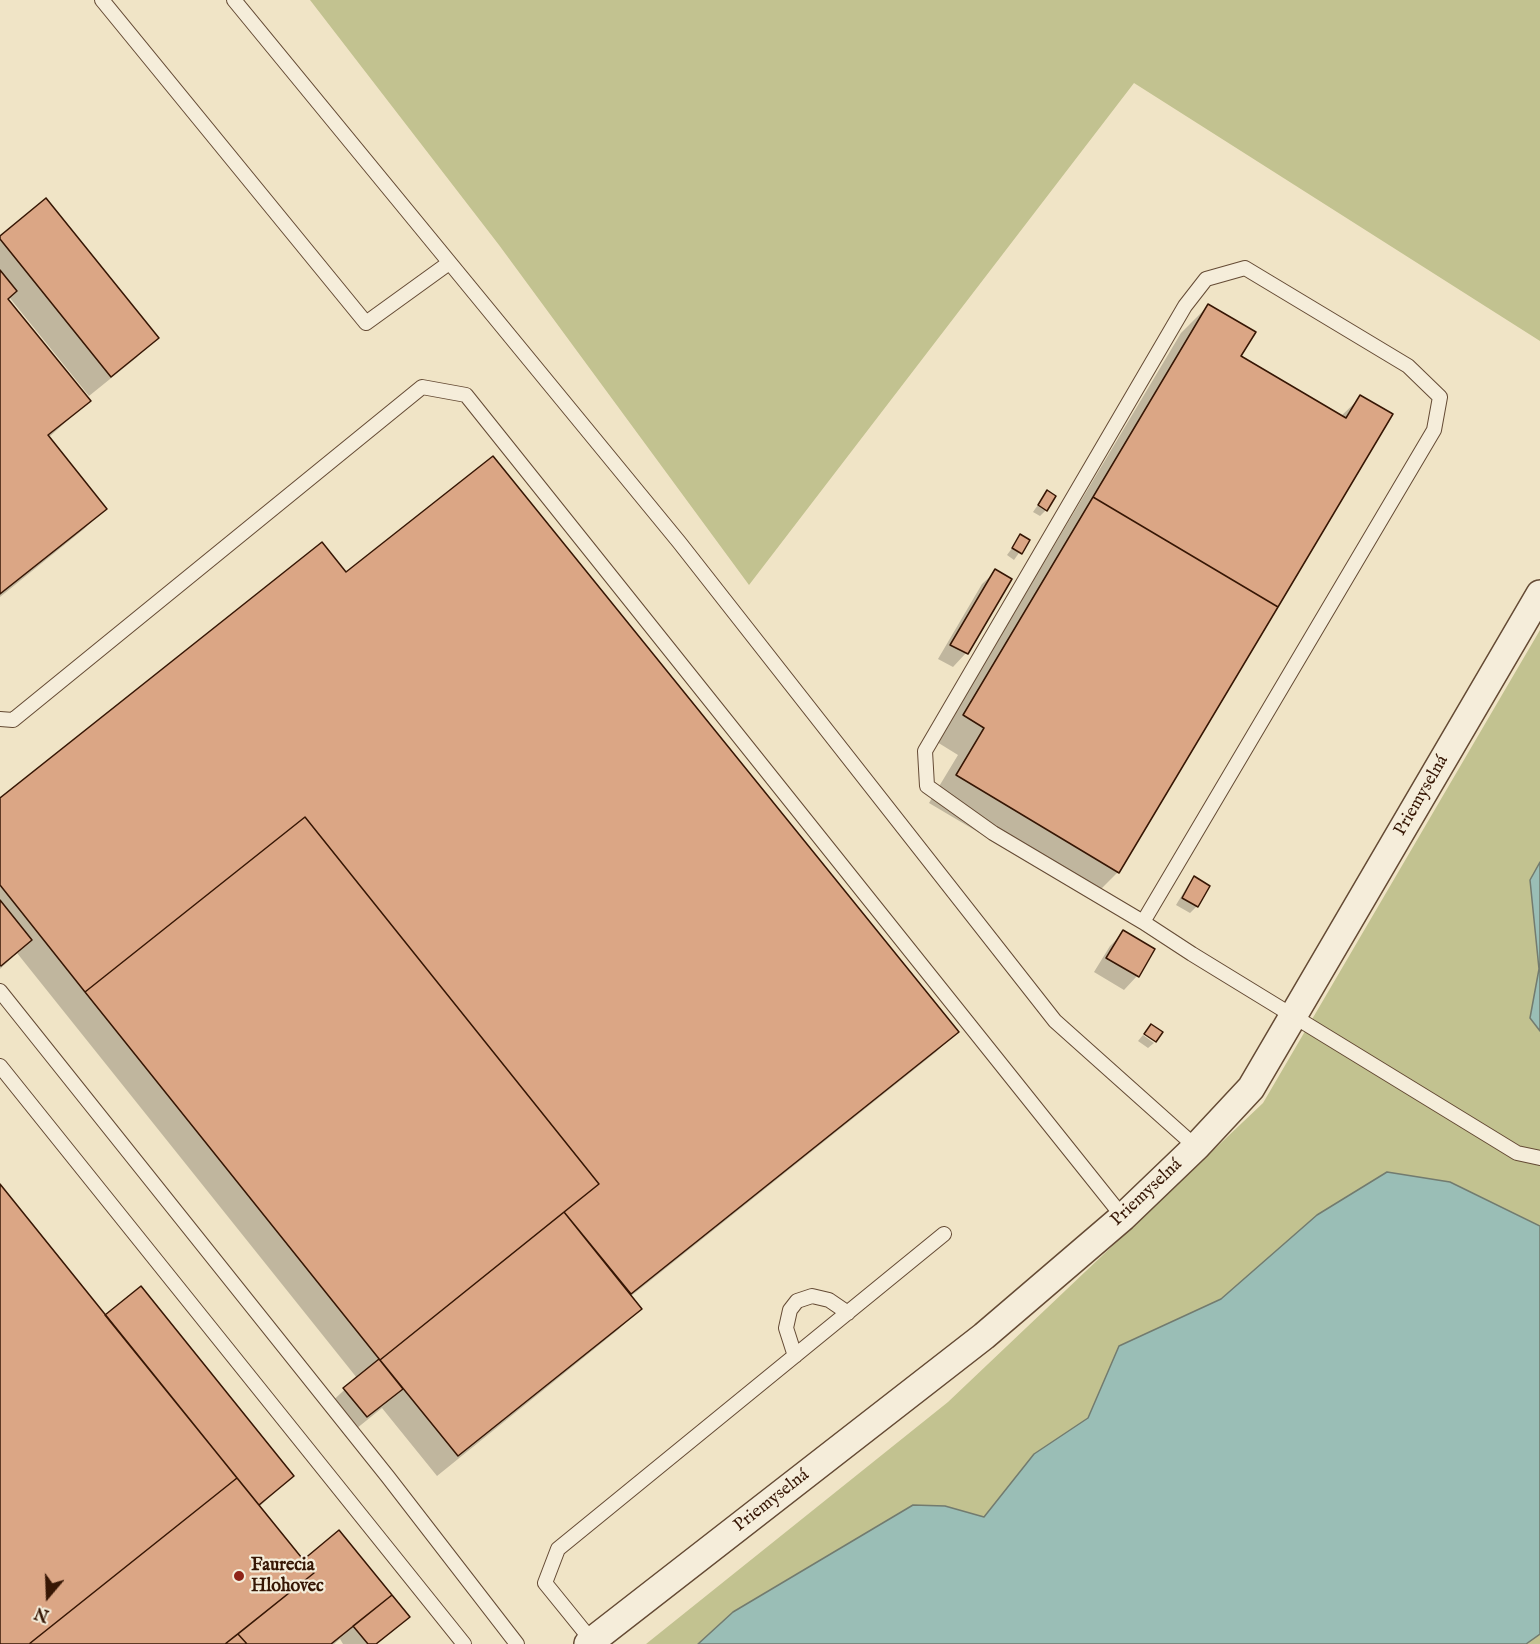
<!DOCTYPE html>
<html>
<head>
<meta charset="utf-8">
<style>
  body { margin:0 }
  #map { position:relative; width:1540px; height:1644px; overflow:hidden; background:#f0e4c6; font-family:"IM FELL English",serif }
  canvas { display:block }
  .north { position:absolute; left:18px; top:1566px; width:60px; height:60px; -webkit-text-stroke:4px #f5edda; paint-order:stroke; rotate:199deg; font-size:16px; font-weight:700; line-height:24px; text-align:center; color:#361604 }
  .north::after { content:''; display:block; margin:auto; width:21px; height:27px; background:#361604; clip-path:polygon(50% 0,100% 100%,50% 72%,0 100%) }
</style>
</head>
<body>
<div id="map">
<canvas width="1540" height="1644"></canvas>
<div class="north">N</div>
</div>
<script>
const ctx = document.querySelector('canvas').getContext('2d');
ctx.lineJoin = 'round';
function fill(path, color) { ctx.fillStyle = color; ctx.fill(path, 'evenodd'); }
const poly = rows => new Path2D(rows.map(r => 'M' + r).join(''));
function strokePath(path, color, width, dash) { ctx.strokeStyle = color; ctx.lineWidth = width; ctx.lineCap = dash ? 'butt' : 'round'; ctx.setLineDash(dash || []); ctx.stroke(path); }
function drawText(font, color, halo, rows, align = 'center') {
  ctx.font = font + ' "IM FELL English",serif'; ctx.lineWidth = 4.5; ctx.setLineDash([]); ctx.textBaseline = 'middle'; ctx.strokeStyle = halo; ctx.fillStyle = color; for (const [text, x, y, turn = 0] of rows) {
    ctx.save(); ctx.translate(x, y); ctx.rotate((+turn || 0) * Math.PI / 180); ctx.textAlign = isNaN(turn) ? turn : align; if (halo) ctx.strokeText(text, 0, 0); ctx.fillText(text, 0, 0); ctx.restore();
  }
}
fill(poly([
  [310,0,1540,0,1540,341,1134,83,749,585,499,245],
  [1540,630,1540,1644,646,1644,948,1402,1263,1103]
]), '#c2c290');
const water = poly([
  [1540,862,1540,1031,1530,1018,1539,969,1530,880,1540,862],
  [1387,1172,1450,1182,1540,1226,1540,1634,1526,1644,698,1644,733,1612,913,1505,945,1506,984,1517,1034,1454,1088,1418,1119,1346,1221,1299,1317,1215,1387,1172]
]);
fill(water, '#9abeb6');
strokePath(water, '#727b6f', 1.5);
fill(poly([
  [0,238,157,338,136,358,89,396,9,297,7,299,89,401,48,438,105,508,84,529,0,597],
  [1208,306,1239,356,1340,417,1361,397,1118,872,1091,899,929,803,958,755,937,742,1181,333],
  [1047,492,1046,510,1040,516,1033,512],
  [1021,536,1028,540,1014,560,1007,555],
  [996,571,1010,579,966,653,953,667,938,659,982,584],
  [346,574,957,1032,936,1052,631,1296,640,1308,619,1329,437,1476,382,1408,346,1437,324,1409,357,1378,17,953,0,969,0,800],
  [1195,878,1208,886,1197,906,1190,913,1176,905,1188,885],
  [1124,932,1153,950,1137,976,1124,990,1094,972,1110,946],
  [1143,1035,1154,1043,1148,1048,1138,1041],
  [0,1187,105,1317,292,1476,259,1507,303,1562,408,1617,394,1630,377,1644,343,1644,340,1639,334,1644,0,1644]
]), '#0003');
const building = poly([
  [46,198,159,338,111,377,0,239,0,236,46,198],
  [0,270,17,291,8,299,91,401,48,435,107,509,0,594,0,270],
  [1208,304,1256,332,1241,356,1346,418,1360,395,1393,414,1278,607,1093,497,1208,304],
  [493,456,959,1032,631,1294,564,1212,599,1184,305,817,85,992,0,885,0,798,322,542,346,572,493,456],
  [1047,490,1056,496,1047,511,1038,505,1047,490],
  [1093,497,1278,607,1119,873,956,775,984,728,963,715,1093,497],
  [1020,534,1030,540,1022,554,1012,548,1020,534],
  [995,569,1012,579,968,654,950,645,995,569],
  [305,817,599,1184,380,1360,85,992,305,817],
  [1194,876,1210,886,1198,907,1182,898,1194,876],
  [0,900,32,940,1,966,0,965,0,900],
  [1123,930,1155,949,1139,977,1106,958,1123,930],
  [1151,1024,1163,1032,1156,1042,1144,1034,1151,1024],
  [0,1184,237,1478,29,1644,0,1644,0,1184],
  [564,1212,642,1309,458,1456,380,1360,564,1212],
  [141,1286,294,1476,259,1505,105,1315,141,1286],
  [379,1359,403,1389,367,1417,343,1388,379,1359],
  [237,1478,314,1573,225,1644,29,1644,237,1478],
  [339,1530,392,1595,331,1644,247,1644,238,1634,314,1573,303,1560,339,1530],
  [392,1595,410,1617,376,1644,368,1644,353,1626,392,1595],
  [238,1634,247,1644,225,1644,238,1634]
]);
fill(building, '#dba685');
strokePath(building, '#361604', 1.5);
const lane = poly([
  [102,0,366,323,449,263],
  [234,0,679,542,1055,1021,1196,1147],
  [0,719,13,720,422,387,466,395,1123,1217],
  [1143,922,993,833,927,786,925,751,1185,306,1206,279,1245,268,1408,366,1440,397,1434,430,1143,922,1192,954,1517,1153,1540,1158],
  [0,991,388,1477,517,1644],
  [0,1066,464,1644],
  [795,1356,786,1328,790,1310,797,1301,812,1296,829,1300,848,1313],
  [592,1641,545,1583,558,1549,944,1234]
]);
const street = poly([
  [588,1644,984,1336,1123,1217,1196,1147,1251,1088,1540,594]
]);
strokePath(lane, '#644a34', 16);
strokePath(street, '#644a34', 30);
strokePath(lane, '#f5edda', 14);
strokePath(street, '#f5edda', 27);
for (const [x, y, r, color] of [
  [239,1576,6,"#8f2418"]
]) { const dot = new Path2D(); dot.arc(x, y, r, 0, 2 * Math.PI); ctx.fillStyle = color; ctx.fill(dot); strokePath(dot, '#f5edda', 2); }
drawText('18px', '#361604', '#f5edda', [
  ["Priemyselná",1422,796,-60],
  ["Priemyselná",1147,1193,-43],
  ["Priemyselná",772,1501,-38]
]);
drawText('bold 18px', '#361604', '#f5edda', [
  ["Faurecia",251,1566],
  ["Hlohovec",251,1587]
], 'left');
</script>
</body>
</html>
